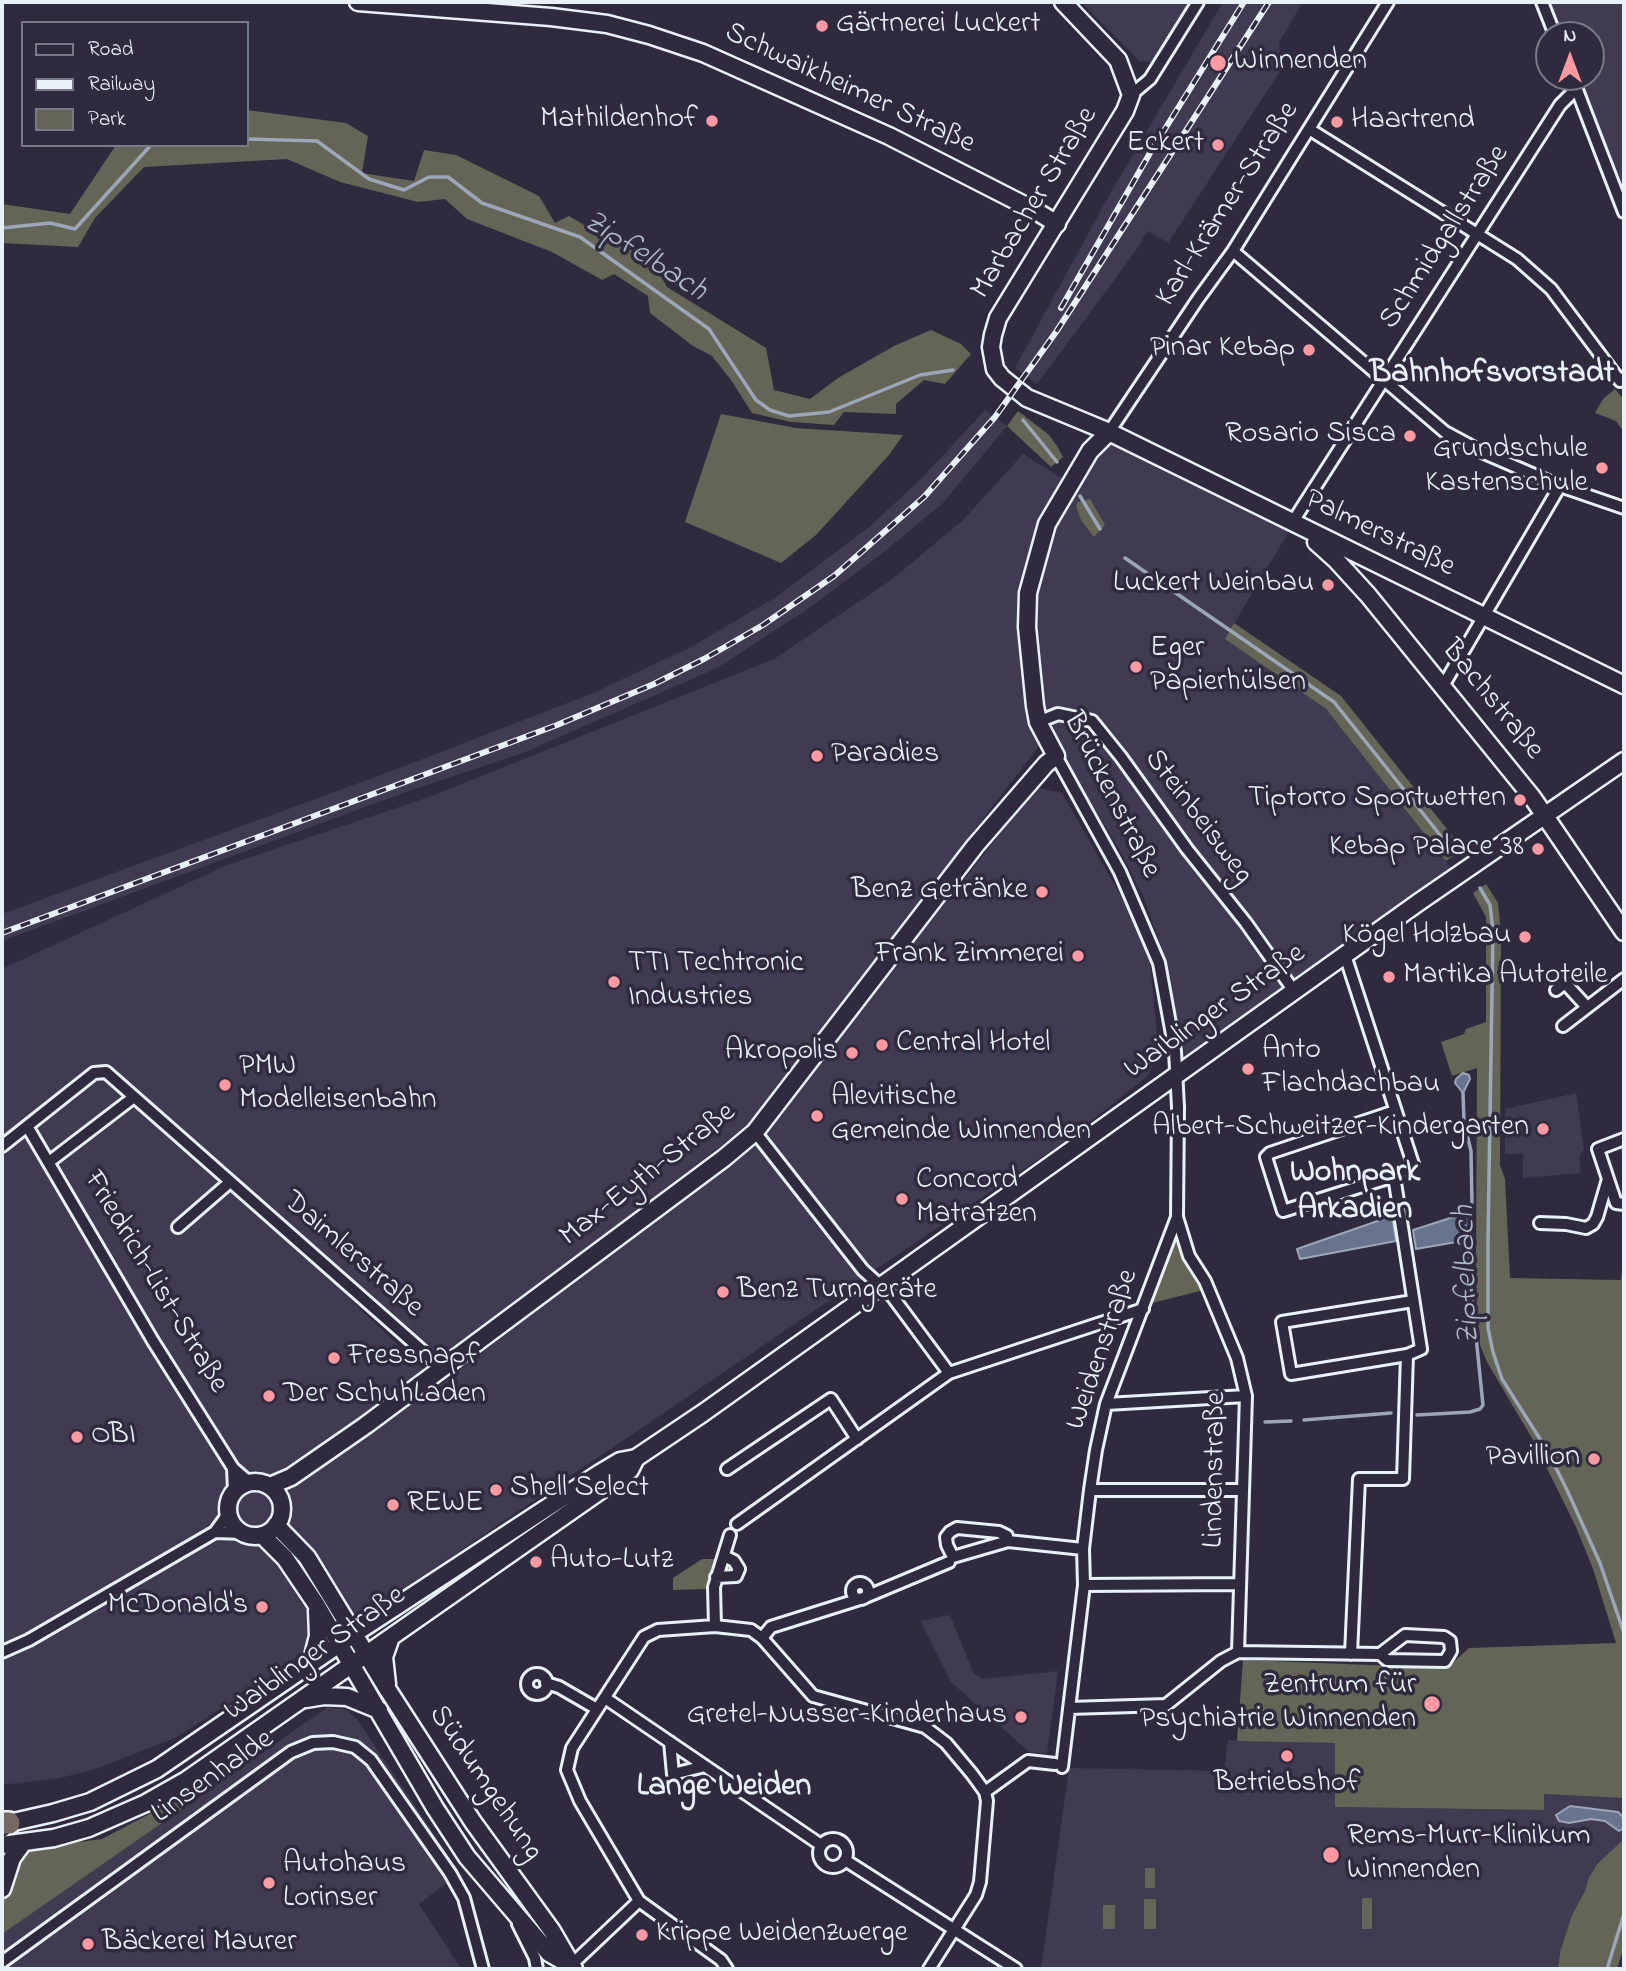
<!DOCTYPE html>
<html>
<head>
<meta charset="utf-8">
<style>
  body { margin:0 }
  #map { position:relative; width:1626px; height:1971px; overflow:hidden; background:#2f2a3d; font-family:"Indie Flower",sans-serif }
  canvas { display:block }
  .frame { position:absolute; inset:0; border:4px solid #e8f1f8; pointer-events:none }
  .legend { position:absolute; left:21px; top:21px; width:228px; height:126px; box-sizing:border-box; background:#2f2a3d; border:2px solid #797a88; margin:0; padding:9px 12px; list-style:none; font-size:21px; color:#e8f1f8 }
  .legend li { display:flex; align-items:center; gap:14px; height:35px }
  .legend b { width:35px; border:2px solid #797a88 }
  .north { position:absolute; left:1535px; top:21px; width:70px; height:70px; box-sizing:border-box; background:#2f2a3d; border:2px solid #797a88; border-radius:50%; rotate:0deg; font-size:19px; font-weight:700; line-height:28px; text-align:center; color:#e8f1f8 }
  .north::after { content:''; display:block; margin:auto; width:24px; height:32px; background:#ff9aa2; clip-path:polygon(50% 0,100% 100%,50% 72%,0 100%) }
</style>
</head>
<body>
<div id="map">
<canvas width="1626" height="1971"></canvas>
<div class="frame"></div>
<ul class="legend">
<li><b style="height:9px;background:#2f2a3d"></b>Road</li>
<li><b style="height:9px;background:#e8f1f8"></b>Railway</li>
<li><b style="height:19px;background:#646557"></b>Park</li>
</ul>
<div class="north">N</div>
</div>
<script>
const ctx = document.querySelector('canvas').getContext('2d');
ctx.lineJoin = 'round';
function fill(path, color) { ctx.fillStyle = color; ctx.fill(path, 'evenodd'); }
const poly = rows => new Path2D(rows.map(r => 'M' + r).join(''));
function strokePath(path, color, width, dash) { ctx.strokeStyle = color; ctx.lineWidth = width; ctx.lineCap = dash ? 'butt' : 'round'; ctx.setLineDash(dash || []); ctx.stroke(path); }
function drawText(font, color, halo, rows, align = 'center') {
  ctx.font = font + ' "Indie Flower",sans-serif'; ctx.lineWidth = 7; ctx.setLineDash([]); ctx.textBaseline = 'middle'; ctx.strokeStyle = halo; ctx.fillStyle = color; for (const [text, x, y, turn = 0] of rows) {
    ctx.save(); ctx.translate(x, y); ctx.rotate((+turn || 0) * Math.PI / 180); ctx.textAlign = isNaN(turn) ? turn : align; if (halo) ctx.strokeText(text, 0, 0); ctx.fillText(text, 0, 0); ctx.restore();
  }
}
fill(poly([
  [1081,2,1193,2,1156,62,1139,61],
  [1223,2,1303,2,1279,42,1282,68,1168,243,1148,231,1132,256,1037,384,1015,368,1111,192],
  [1545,2,1624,2,1624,198,1575,77,1591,77,1591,35,1559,35],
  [985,410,1007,426,943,503,880,555,805,611,717,668,523,753,406,792,2,941,2,914,397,769,593,693,691,647,776,597,869,527,922,478],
  [1108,436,1292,526,1225,639,1326,709,1453,870,1186,1060,1164,955,1145,901,1122,854,1049,733,747,1126,443,1357,228,1170,359,1308,440,1385,760,1138,1022,806,1039,788,1062,793,1134,919,1150,963,1159,1054,1147,1077,1064,1142,334,1636,175,1738,96,1769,60,1778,2,1785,2,969,227,865,429,797,774,659,891,580,963,520,1023,454,1079,489],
  [1576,1093,1584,1149,1579,1157,1581,1173,1523,1178,1523,1154,1505,1154,1505,1109],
  [950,1615,973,1672,983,1679,1058,1671,1047,1754,1029,1752,951,1682,920,1621],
  [328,1707,347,1710,357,1719,460,1873,419,1904,461,1969,2,1969,2,1934],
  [1228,1740,1335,1743,1335,1807,1544,1810,1544,1794,1624,1798,1624,1839,1598,1863,1589,1877,1585,1891,1572,1915,1560,1952,1558,1969,1041,1969,1069,1768,1224,1771]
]), '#403b50');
fill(poly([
  [247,110,346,123,368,136,362,173,414,181,424,150,456,155,539,196,555,223,569,216,614,243,646,248,667,287,766,348,774,390,810,399,838,378,894,346,931,330,961,344,971,354,945,384,924,380,896,404,896,414,844,412,834,425,791,422,752,413,731,380,712,356,693,346,650,313,648,296,614,274,602,280,552,252,467,219,445,199,418,202,340,182,287,159,144,167,95,218,78,247,2,243,2,204,70,214,116,145,247,145],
  [1615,389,1624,400,1624,432,1616,421,1595,413,1603,399],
  [1018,411,1049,435,1057,446,1063,457,1051,467,1007,426],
  [721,414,796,428,903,435,889,455,816,535,781,563,685,522],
  [1090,499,1105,525,1094,537,1081,520,1076,506,1078,502],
  [1234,623,1341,696,1463,849,1446,861,1326,709,1225,639],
  [1486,884,1498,903,1501,933,1500,1165,1505,1179,1510,1278,1621,1280,1624,1244,1624,1798,1544,1794,1544,1810,1335,1807,1335,1743,1237,1741,1243,1660,1447,1668,1469,1648,1616,1643,1593,1569,1576,1527,1533,1440,1487,1362,1480,1345,1477,1314,1476,1256,1477,1068,1452,1076,1441,1042,1464,1034,1466,1029,1486,1022,1486,917,1473,893],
  [1177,1217,1208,1289,1144,1305],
  [702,1559,719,1559,709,1589,673,1590,673,1578],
  [193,1791,198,1798,2,1934,2,1904,22,1855,32,1849,47,1846,102,1839],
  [1624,1839,1624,1947,1617,1969,1558,1969,1560,1952,1572,1915,1585,1891,1589,1877,1598,1863],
  [1145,1868,1155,1868,1155,1888,1145,1888],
  [1362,1898,1372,1898,1372,1929,1362,1929],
  [1144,1899,1156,1899,1156,1929,1144,1929],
  [1103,1905,1115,1905,1115,1929,1103,1929]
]), '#646557');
const water = poly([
  [1463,1073,1469,1075,1470,1079,1463,1093,1455,1083,1456,1079,1463,1073],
  [1469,1212,1474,1239,1416,1249,1413,1230,1469,1212],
  [1392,1216,1396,1241,1300,1259,1297,1249,1392,1216],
  [1570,1806,1618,1812,1624,1818,1624,1828,1619,1831,1605,1821,1591,1819,1569,1823,1559,1821,1556,1815,1570,1806]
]);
fill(water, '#68748e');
strokePath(water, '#9ba6b8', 2);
strokePath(poly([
  [247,139,317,141,369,179,404,190,429,177,448,177,482,203,580,237,709,329,756,400,770,410,789,416,829,412,920,375,953,370],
  [2,228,50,223,75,229,151,145],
  [1023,420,1057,462],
  [1080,496,1100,529],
  [1125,558,1334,702,1456,855],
  [1480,888,1490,905,1493,931,1488,1240,1488,1328,1493,1352,1502,1379,1547,1450,1567,1490,1600,1563,1624,1633],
  [1463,1093,1464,1122,1471,1151,1472,1204],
  [1417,1415,1470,1412,1480,1409,1483,1405,1466,1240],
  [1304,1420,1391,1413],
  [1265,1422,1291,1421],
  [1607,1969,1624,1914]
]), '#9ba6b8', 3.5);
const street = poly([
  [1542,2,1555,35],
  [1572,77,1624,212],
  [1131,95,1150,79,1198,2],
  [1309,129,1517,259,1551,289,1620,381,1624,378],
  [1233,251,1445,432,1484,453,1560,486,1624,508],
  [1109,432,1198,299,1233,251,1388,2],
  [1292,523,1560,105,1577,88],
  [1443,686,1560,486],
  [1038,722,1058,714,1092,721,1121,757,1187,849,1246,923,1294,991],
  [1056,756,1120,872,1159,963,1175,1051,1178,1107,1177,1217,1106,1404,1096,1450,1090,1490,1083,1549,1084,1585,1062,1767],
  [1345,955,1413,1164,1394,1176,1421,1349,1407,1355,1403,1479,1359,1479,1351,1654],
  [1556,990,1565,983,1587,1007],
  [1563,1026,1624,979],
  [27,1126,153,1341,233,1468,249,1482],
  [755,1132,863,1270,892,1296,949,1373],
  [1624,1139,1598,1149,1616,1203,1624,1204],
  [2,1146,94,1073,106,1072,442,1368],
  [49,1162,134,1097],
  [1394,1176,1283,1211,1266,1157,1270,1153,1395,1111],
  [1177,1217,1189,1256,1205,1281,1237,1358,1246,1396,1238,1652],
  [1540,1223,1566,1224,1586,1228,1593,1224,1597,1217,1608,1179],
  [178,1227,230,1182],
  [1407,1355,1291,1374,1282,1322,1413,1301],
  [1106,1404,1246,1396],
  [233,1468,234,1491],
  [727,1469,831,1399,857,1439],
  [1090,1490,1243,1490],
  [737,1524,949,1373,1143,1309],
  [215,1532,243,1533],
  [1008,1541,1007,1536,999,1532,957,1528,950,1532,946,1537,947,1545,953,1557,1008,1541,1083,1549],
  [716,1577,736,1576,739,1569,734,1561,724,1556],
  '852 1591a8 8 0 1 1 16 0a8 8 0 1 1-16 0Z',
  [1084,1585,1240,1584],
  [715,1626,714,1587,730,1535],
  [762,1638,771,1627,863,1598,949,1562],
  [2,1652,29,1640,215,1532,228,1514],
  '527 1684a10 10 0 1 1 20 0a10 10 0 1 1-20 0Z',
  [546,1683,559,1687,597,1709],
  [605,1698,821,1845],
  [1069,1708,1166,1705,1221,1661,1238,1652,1380,1654,1405,1635,1444,1637,1450,1641,1451,1651,1445,1661,1387,1660,1380,1654],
  [670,1742,673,1774,705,1766],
  [985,1792,1028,1761,1055,1764],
  '819 1853a14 14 0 1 1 28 0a14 14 0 1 1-28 0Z',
  [845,1860,1016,1969],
  [518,1924,535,1958,537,1969],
  [2,1962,291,1752,313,1743,333,1742,355,1747,371,1760,450,1873,464,1898,483,1969],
  [567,1969,639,1901],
  [727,1969,721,1960,639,1901,580,1801,567,1770,572,1748,644,1637,658,1630,715,1626,751,1630,762,1638,813,1696,925,1727,946,1743,972,1774,985,1792,987,1801,980,1882,976,1895,929,1969]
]);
const secondary = poly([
  [358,2,551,17,607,24,649,35,703,53,889,136,1036,211,1057,224],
  [1063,2,1118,60,1131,95,1125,111,998,318,993,335,991,347,995,369,1002,378,1027,398,1109,432,1624,685],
  [1316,542,1336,560,1368,595,1532,797,1624,932],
  '228 1509a27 27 0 1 1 54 0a27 27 0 1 1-54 0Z',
  [270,1486,291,1477,366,1425,724,1158,755,1132,975,846,1046,764,1056,756,1038,722,1035,706,1027,627,1028,593,1047,524,1090,451,1109,432],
  [276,1525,307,1557,388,1690,473,1822,552,1931,574,1969],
  [262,1535,285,1558,316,1604,435,1808,467,1857,549,1953,570,1965],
  [311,1664,318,1636,317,1610],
  [387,1684,384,1657,391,1637],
  [306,1699,324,1696,347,1697,379,1710],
  [2,1829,9,1823,53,1813,90,1802,157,1769,354,1634,600,1473,620,1461,636,1458,703,1413,1419,902,1624,761],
  [2,1845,54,1838,89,1828,146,1803,185,1781,630,1470,636,1458],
  [2,1889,12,1858,23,1843]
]);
const highway = poly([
  [2,1823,9,1823]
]);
strokePath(street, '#e8f1f8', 16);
strokePath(secondary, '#e8f1f8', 21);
strokePath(highway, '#e8f1f8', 26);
strokePath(street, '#2f2a3d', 10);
strokePath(secondary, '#2f2a3d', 16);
strokePath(highway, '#766964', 21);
const rail = poly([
  [1061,308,1150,153,1244,2],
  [2,933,557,725,654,684,704,659,763,625,834,576,924,497,995,417,1056,332,1269,2]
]);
strokePath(rail, '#e8f1f8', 6);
strokePath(rail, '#2f2a3d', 3.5, [10]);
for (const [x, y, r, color] of [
  [822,26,7,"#ff9aa2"],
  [1218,63,9,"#ff9aa2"],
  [712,121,7,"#ff9aa2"],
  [1337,122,7,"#ff9aa2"],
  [1218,145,7,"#ff9aa2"],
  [1309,350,7,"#ff9aa2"],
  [1410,436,7,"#ff9aa2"],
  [1602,468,7,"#ff9aa2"],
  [1328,585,7,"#ff9aa2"],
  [1136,667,7,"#ff9aa2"],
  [817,756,7,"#ff9aa2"],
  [1520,800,7,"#ff9aa2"],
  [1538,849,7,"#ff9aa2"],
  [1042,892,7,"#ff9aa2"],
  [1525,937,7,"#ff9aa2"],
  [1078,956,7,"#ff9aa2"],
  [1389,977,7,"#ff9aa2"],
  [614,982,7,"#ff9aa2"],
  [882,1045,7,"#ff9aa2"],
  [852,1053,7,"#ff9aa2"],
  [1248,1069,7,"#ff9aa2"],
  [225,1085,7,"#ff9aa2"],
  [817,1116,7,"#ff9aa2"],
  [1543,1129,7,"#ff9aa2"],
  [902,1199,7,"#ff9aa2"],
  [723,1292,7,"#ff9aa2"],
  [334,1358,7,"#ff9aa2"],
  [269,1396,7,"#ff9aa2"],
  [77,1437,7,"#ff9aa2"],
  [1594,1459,7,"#ff9aa2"],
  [496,1490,7,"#ff9aa2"],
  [393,1505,7,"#ff9aa2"],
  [536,1562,7,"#ff9aa2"],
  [262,1607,7,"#ff9aa2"],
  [1432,1704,9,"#ff9aa2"],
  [1021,1717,7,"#ff9aa2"],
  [1287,1756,7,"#ff9aa2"],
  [1331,1855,9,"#ff9aa2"],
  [269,1883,7,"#ff9aa2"],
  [642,1935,7,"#ff9aa2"],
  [88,1944,7,"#ff9aa2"]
]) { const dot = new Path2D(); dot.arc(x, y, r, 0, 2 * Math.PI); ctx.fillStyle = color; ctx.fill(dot); strokePath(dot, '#2f2a3d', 2.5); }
drawText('30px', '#e8f1f8', '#2f2a3d', [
  ["Gärtnerei Luckert",836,26],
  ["Winnenden",1234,63],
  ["Mathildenhof",698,121,"right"],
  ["Haartrend",1351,122],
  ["Eckert",1204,145,"right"],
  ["Pinar Kebap",1295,350,"right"],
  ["Rosario Sisca",1396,436,"right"],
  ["Grundschule",1588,451,"right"],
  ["Kastenschule",1588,485,"right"],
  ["Luckert Weinbau",1314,585,"right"],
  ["Eger",1150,650],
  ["Papierhülsen",1150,684],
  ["Paradies",831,756],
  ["Tiptorro Sportwetten",1506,800,"right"],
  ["Kebap Palace 38",1524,849,"right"],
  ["Benz Getränke",1028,892,"right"],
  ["Kögel Holzbau",1511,937,"right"],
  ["Frank Zimmerei",1064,956,"right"],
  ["TTI Techtronic",628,965],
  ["Industries",628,999],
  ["Martika Autoteile",1403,977],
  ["Central Hotel",896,1045],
  ["Anto",1262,1052],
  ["Flachdachbau",1262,1086],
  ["Akropolis",838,1053,"right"],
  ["PMW",239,1068],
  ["Modelleisenbahn",239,1102],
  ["Alevitische",831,1099],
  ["Gemeinde Winnenden",831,1133],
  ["Albert-Schweitzer-Kindergarten",1529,1129,"right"],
  ["Concord",916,1182],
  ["Matratzen",916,1216],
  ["Benz Turngeräte",737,1292],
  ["Fressnapf",348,1358],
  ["Der SchuhLaden",283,1396],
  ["OBI",91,1437],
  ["Pavillion",1580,1459,"right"],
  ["Shell Select",510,1490],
  ["REWE",407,1505],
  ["Auto-Lutz",550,1562],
  ["McDonald's",248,1607,"right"],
  ["Zentrum für",1416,1687,"right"],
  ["Psychiatrie Winnenden",1416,1721,"right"],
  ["Gretel-Nusser-Kinderhaus",1007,1717,"right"],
  ["Betriebshof",1287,1785,"center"],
  ["Rems-Murr-Klinikum",1347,1838],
  ["Winnenden",1347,1872],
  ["Autohaus",283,1866],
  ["Lorinser",283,1900],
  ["Krippe Weidenzwerge",656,1935],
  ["Bäckerei Maurer",102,1944]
], 'left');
drawText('30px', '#e8f1f8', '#2f2a3d', [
  ["Schwaikheimer Straße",849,90,25],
  ["Marbacher Straße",1036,204,-59],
  ["Karl-Krämer-Straße",1229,205,-57],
  ["Schmidgallstraße",1446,238,-57],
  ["Palmerstraße",1379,535,26],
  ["Bachstraße",1491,701,51],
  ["Brückenstraße",1110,796,63],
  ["Steinbeisweg",1197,818,53],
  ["Waiblinger Straße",1216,1013,-35],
  ["Max-Eyth-Straße",649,1176,-38],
  ["Daimlerstraße",352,1256,41],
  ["Friedrich-List-Straße",154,1283,59],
  ["Weidenstraße",1104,1350,-71],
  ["Lindenstraße",1217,1470,-89],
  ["Waiblinger Straße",316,1655,-35],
  ["Linsenhalde",214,1778,-35],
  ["Südumgehung",484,1784,56]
]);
drawText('italic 32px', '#aeb9c8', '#2f2a3d', [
  ["Zipfelbach",644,258,33],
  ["Zipfelbach",1469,1275,-92]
]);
drawText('bold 32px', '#e8f1f8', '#2f2a3d', [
  ["Bahnhofsvorstadt",1492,376],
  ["Wohnpark",1355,1175],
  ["Arkadien",1355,1212],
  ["Lange Weiden",724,1789]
]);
</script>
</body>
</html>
